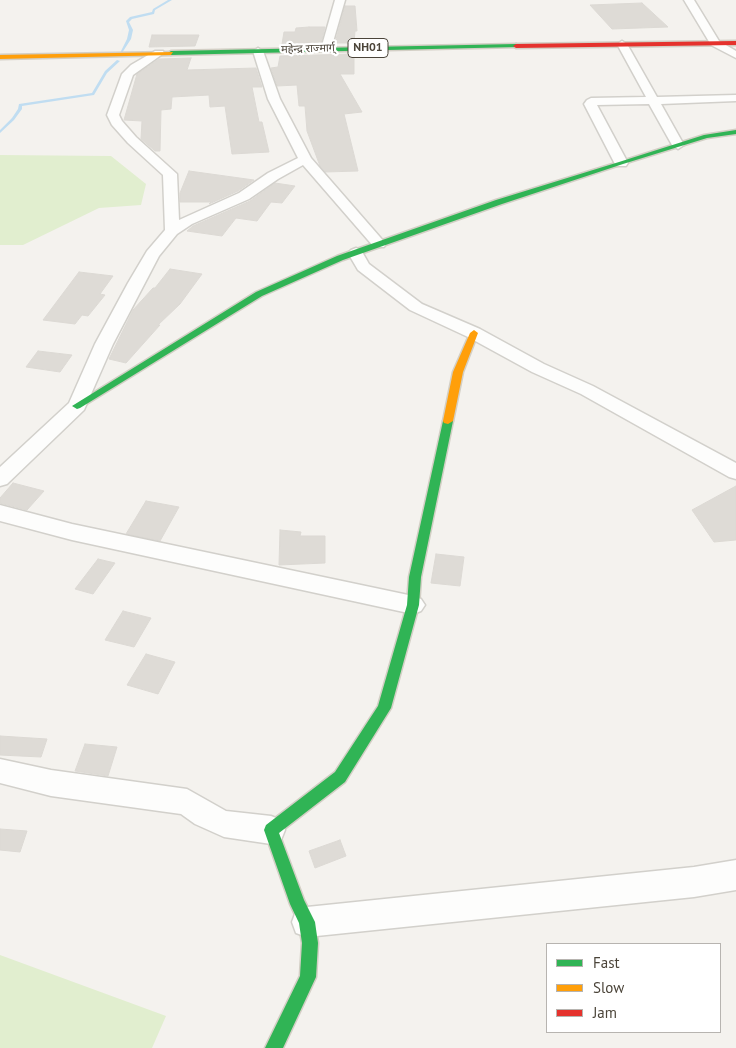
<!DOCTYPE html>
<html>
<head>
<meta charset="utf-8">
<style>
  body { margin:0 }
  #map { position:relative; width:736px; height:1048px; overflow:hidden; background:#f4f2ee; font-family:"PT Sans",sans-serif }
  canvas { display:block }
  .legend { position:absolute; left:546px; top:943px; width:175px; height:90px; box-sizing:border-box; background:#fff; border:1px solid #b7b4b0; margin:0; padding:6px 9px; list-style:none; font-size:15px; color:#4b4439 }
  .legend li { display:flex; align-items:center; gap:10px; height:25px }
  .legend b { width:25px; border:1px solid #b7b4b0 }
</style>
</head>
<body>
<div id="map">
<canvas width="736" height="1048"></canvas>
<ul class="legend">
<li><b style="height:6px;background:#30b455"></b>Fast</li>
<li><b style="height:6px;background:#ff9f0a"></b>Slow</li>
<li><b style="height:6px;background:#e5322d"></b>Jam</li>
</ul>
</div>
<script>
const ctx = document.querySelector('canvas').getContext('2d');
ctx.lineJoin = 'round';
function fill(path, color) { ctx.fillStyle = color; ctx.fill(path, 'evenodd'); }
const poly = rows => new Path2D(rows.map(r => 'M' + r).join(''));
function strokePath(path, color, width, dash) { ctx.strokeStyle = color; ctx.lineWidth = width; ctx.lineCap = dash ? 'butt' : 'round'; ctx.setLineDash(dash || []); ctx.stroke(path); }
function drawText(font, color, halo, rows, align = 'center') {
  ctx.font = font + ' "PT Sans","Noto Sans Devanagari",sans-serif'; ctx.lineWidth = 4.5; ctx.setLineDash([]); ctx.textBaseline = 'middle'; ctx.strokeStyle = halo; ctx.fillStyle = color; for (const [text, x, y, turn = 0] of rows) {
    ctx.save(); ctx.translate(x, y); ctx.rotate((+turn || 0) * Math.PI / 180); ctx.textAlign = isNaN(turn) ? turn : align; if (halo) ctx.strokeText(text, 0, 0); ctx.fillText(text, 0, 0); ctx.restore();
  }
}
fill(poly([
  [0,155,111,156,146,184,141,205,99,208,23,245,0,245],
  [0,955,166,1016,152,1048,0,1048]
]), '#e1eecf');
fill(poly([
  [168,0,172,0,155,10,154,14,132,19,129,22,133,30,131,39,122,53,120,53,127,39,129,30,126,21,130,17,152,12,153,9,168,0],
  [117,60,120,61,107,73,94,95,22,106,22,109,14,120,0,133,0,130,12,118,18,109,19,104,92,93,105,71,117,60]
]), '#c0ddf1');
const building = poly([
  [642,3,668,27,612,29,590,5,642,3],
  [345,6,355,6,357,31,355,31,354,43,335,43,345,6],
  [309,27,325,27,321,43,282,44,284,32,295,32,296,28,309,27],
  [152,35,199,35,195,46,149,47,152,35],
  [354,54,354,74,340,74,362,112,344,114,358,171,325,172,320,166,307,131,305,106,299,106,297,85,277,86,271,68,278,67,280,56,354,54],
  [191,58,187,70,256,68,262,87,252,87,259,122,262,122,269,152,232,154,225,106,210,107,209,95,172,97,171,109,161,110,160,151,155,151,141,139,142,121,124,120,137,74,159,59,191,58],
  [189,171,254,180,238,191,209,204,211,202,180,202,180,193,189,171],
  [275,183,295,186,282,203,271,202,257,221,236,218,222,236,187,231,193,226,250,201,275,183],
  [170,269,202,274,180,304,158,325,160,325,126,363,109,359,133,310,153,288,155,288,170,269],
  [79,272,113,276,100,294,105,295,88,316,82,315,75,324,43,320,79,272],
  [38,351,72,355,60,372,26,367,38,351],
  [13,483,44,491,27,510,0,503,0,498,13,483],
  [736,486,736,540,714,542,692,510,736,486],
  [146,501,179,507,160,541,126,534,146,501],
  [280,530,301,532,300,536,325,536,325,563,279,565,280,530],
  [436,554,464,557,460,586,431,583,436,554],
  [98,559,115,563,93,594,75,589,98,559],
  [123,611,151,618,134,647,105,640,123,611],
  [146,654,175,662,158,694,127,685,146,654],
  [0,736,47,739,41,757,0,755,0,736],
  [85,744,117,747,108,776,75,771,85,744],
  [0,829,27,831,20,852,0,850,0,829],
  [340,840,346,856,315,868,309,851,340,840]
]);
fill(building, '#dedbd6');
strokePath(building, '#dcd9d4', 1);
const street = poly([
  [335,0,345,0,331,49,326,52,321,49,335,0],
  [684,0,694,0,719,41,736,51,736,58,711,45,684,0],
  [622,41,627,44,657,97,736,95,736,101,661,104,684,145,678,149,672,145,649,104,597,105,628,163,626,166,616,166,584,104,587,100,591,98,646,97,617,44,622,41],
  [258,48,263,51,280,99,311,158,386,244,384,247,374,247,303,165,278,179,249,199,192,224,177,234,159,256,113,344,84,410,7,484,0,486,0,467,69,403,95,344,128,283,147,251,165,230,163,175,128,143,112,125,107,115,122,74,131,65,155,51,163,51,164,53,133,75,119,115,122,121,136,137,177,174,179,220,239,193,268,173,298,158,268,99,253,51,258,48],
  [356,248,361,250,369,264,422,304,480,329,544,364,593,386,736,463,736,479,729,477,581,394,532,372,468,337,410,310,358,270,348,253,351,250,356,248],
  [0,505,72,524,413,596,421,599,425,605,421,611,413,614,72,540,0,521,0,505],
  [0,759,51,770,187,789,226,811,271,816,281,820,285,830,281,840,271,844,224,837,195,824,181,814,51,796,0,783,0,759],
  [736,860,736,890,694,897,307,937,296,933,292,922,296,911,307,907,694,867,736,860]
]);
const fast = poly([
  [516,44,518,47,171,55,168,53,171,51,516,44],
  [736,130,736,134,707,138,623,164,502,204,343,260,262,296,80,408,77,409,72,406,256,292,337,256,496,200,619,162,704,135,736,130],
  [448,418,453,421,421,577,419,605,391,708,345,782,279,833,304,900,315,922,318,943,316,977,283,1048,265,1048,300,976,302,943,299,923,290,904,264,830,266,825,335,772,378,706,407,605,409,577,443,421,448,418]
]);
const slow = poly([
  [173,52,171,55,0,59,0,55,173,52],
  [474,330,478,333,463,372,453,421,448,424,444,423,443,421,453,372,470,333,474,330]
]);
const jam = poly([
  [736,41,736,45,516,48,513,46,516,44,736,41]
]);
strokePath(street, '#d2d0cb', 3);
strokePath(fast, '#d3cfc5', 3);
strokePath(slow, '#d3cfc5', 3);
strokePath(jam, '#d3cfc5', 3);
fill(street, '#fdfdfc');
fill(fast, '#30b455');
fill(slow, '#ff9f0a');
fill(jam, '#e5322d');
drawText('11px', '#4b4439', '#fff', [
  ["महेन्द्र राज्मार्ग्",308,49,-2]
]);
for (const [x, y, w] of [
  [368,48,40]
]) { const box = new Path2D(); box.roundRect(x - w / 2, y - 9.5, w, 19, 4); ctx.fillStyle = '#fff'; ctx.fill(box); strokePath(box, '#4b4439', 1); }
drawText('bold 12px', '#4b4439', null, [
  ["NH01",368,48]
]);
</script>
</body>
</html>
